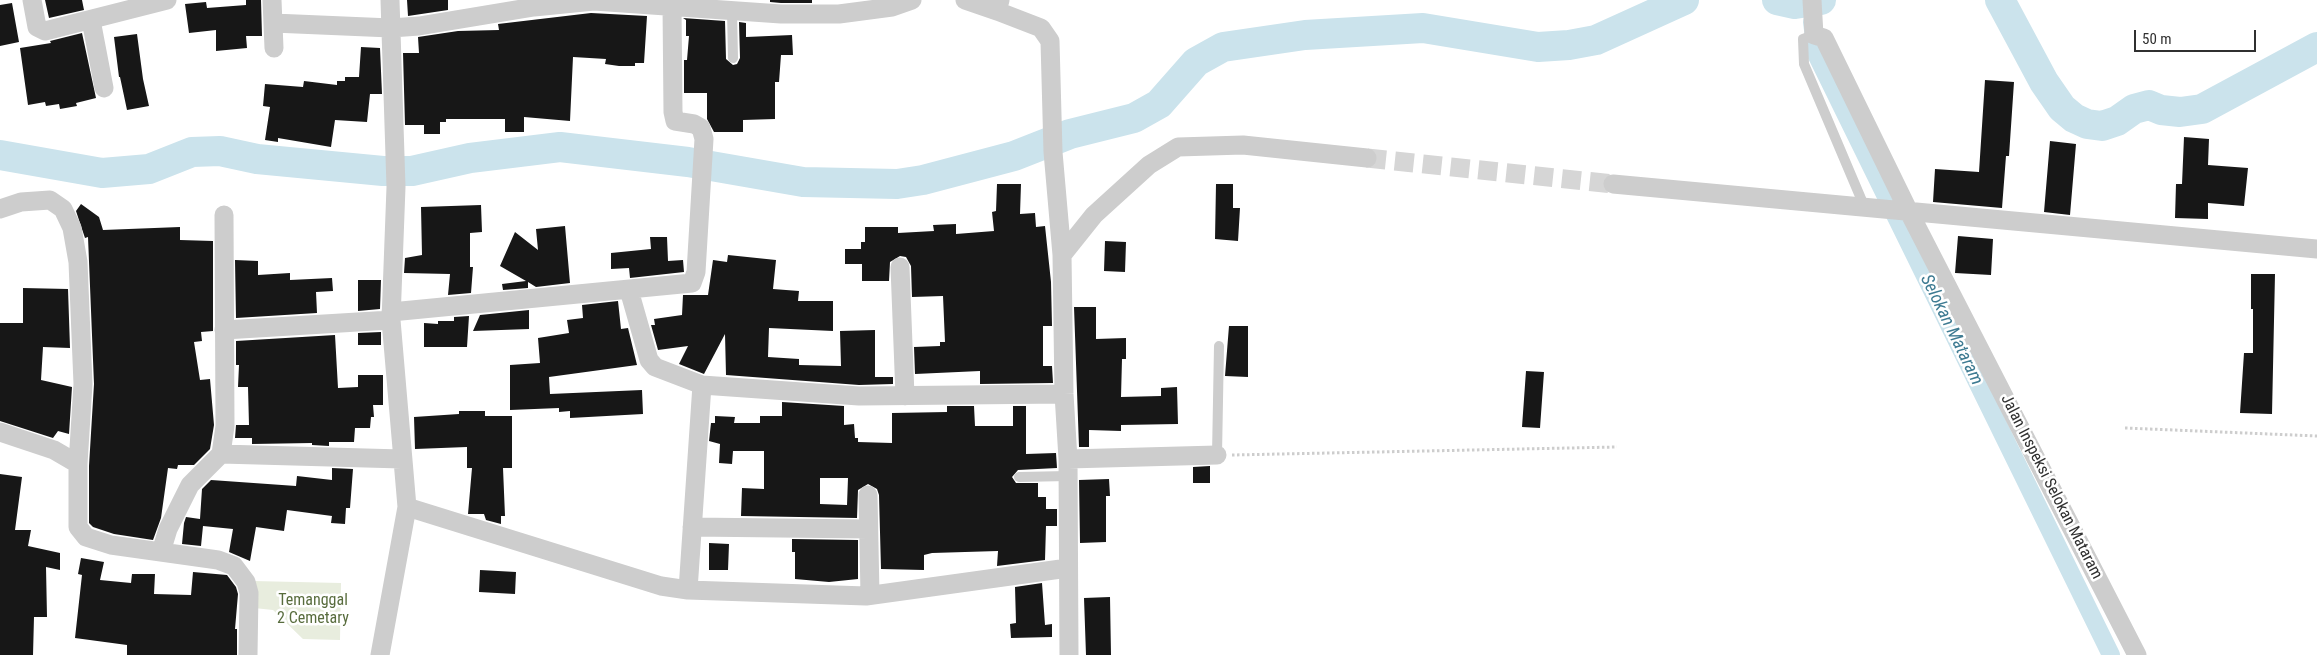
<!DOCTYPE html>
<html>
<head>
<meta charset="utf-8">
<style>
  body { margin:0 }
  #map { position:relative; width:2317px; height:655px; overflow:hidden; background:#fff; font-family:"Roboto Condensed",sans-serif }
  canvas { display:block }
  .scale { position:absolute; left:2134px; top:30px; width:122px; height:22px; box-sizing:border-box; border:2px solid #303030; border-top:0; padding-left:6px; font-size:15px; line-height:18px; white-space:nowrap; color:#303030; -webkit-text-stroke:4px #fff; paint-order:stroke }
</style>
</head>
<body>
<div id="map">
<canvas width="2317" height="655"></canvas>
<div class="scale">50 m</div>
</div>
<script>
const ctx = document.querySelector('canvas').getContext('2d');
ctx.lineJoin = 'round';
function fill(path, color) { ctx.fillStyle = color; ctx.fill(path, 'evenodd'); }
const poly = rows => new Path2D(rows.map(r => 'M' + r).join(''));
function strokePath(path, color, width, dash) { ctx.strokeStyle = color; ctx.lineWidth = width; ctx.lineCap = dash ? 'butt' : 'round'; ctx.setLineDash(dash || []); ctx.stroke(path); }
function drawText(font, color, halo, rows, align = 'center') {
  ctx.font = font + ' "Roboto Condensed",sans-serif'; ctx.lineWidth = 5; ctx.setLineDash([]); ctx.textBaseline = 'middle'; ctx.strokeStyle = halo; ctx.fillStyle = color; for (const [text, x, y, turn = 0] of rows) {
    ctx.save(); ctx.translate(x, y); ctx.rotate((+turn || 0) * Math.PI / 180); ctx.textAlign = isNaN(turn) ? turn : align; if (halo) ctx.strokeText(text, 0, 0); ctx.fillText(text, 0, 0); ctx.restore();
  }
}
fill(poly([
  [253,581,341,583,340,640,303,639,273,610,254,608]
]), '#e8edde');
strokePath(poly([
  [1812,22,1816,54,2111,655]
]), '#cbe3ec', 18);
strokePath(poly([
  [1777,0,1795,4,1821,0],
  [2000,0,2044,82,2062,108,2074,118,2087,124,2102,126,2117,121,2134,109,2149,105,2161,110,2180,112,2202,109,2317,47],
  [0,155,102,173,149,169,192,152,220,151,257,159,383,171,412,171,470,158,560,147,688,162,803,182,897,184,923,180,1014,156,1070,134,1134,118,1159,104,1196,62,1223,47,1305,35,1423,28,1538,47,1569,45,1596,40,1684,0]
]), '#cbe3ec', 30);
fill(poly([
  [45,0,82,0,84,10,49,18],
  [246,0,261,0,262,36,246,36,247,48,216,51,216,30,189,33,185,4,206,2,207,8,246,5],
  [407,0,448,0,448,10,408,16],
  [770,0,812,0,812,3,781,3,770,2],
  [12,3,19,42,0,46,0,5],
  [591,13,647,16,644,63,635,63,635,66,619,66,605,64,606,59,573,57,570,121,524,117,524,132,505,132,505,119,446,119,446,122,440,122,440,134,424,134,424,125,405,125,403,53,419,53,418,37,458,31,499,30,498,24],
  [683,18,725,21,726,59,733,65,737,64,740,58,739,22,746,23,746,37,792,35,793,55,781,55,779,82,775,82,775,119,743,120,743,132,714,132,707,119,707,93,684,93,684,60,687,60,689,36,686,36,686,20],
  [82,33,96,98,76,103,77,106,60,109,59,104,46,106,45,102,28,105,20,48,51,43,50,41],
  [137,34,143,79,149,106,127,110,120,77,119,77,114,37],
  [361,47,380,48,382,94,370,94,367,122,335,120,331,147,278,138,278,142,265,140,270,107,263,106,265,84,303,87,304,81,337,85,337,81,345,81,345,77,359,77],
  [1985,80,2014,82,2009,156,2006,156,2002,208,1933,202,1935,169,1979,172],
  [2184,137,2209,139,2208,165,2248,168,2244,206,2208,203,2208,219,2175,218,2176,184,2182,184],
  [2050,141,2076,144,2070,215,2044,212],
  [997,184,1021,184,1020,214,1035,213,1036,227,1045,226,1051,282,1052,326,1043,326,1043,366,1052,366,1053,383,980,384,980,371,915,374,914,347,940,346,940,342,945,342,943,296,912,297,911,266,906,257,900,256,890,262,889,281,862,281,862,264,845,264,845,249,861,249,861,242,865,242,865,227,898,227,898,233,934,231,933,225,956,224,956,234,994,231,992,212,996,211],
  [1216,184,1233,184,1233,208,1240,208,1238,241,1215,239],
  [81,204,99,217,103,230,180,227,180,240,213,241,213,331,201,332,202,341,194,342,200,380,210,379,214,425,210,449,194,465,178,465,177,469,168,468,161,518,153,540,114,534,93,527,89,523,89,466,94,384,88,237,85,238,76,211],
  [481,205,482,232,470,233,470,267,473,267,471,293,448,295,450,274,404,273,405,258,422,255,421,207],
  [565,226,570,283,536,287,528,282,528,288,503,290,502,284,526,281,500,266,515,232,538,250,536,229],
  [1958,236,1993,239,1991,275,1955,273],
  [650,237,667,237,668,261,683,260,684,272,630,278,629,268,611,269,611,253,651,249],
  [1105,241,1126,242,1125,272,1104,271],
  [728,255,776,260,773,289,799,291,798,301,833,301,833,331,769,328,768,357,799,359,799,365,841,366,840,331,875,330,875,377,893,377,893,384,859,385,726,375,725,334,704,374,679,364,688,346,658,350,651,325,655,325,654,319,682,315,683,295,708,295,713,260,727,262],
  [235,260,258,261,258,275,290,273,290,280,332,278,333,291,316,292,317,313,236,318],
  [2251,274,2275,274,2272,414,2240,413,2244,353,2253,353,2253,309,2251,309],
  [358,280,381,280,380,309,358,311],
  [23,288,68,289,70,348,43,347,41,380,72,387,69,434,58,431,53,438,0,421,0,323,23,323],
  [618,301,621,329,628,328,637,365,549,377,550,394,642,390,643,414,570,418,570,411,559,412,559,408,510,410,510,365,540,363,538,338,569,333,567,320,583,318,582,305],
  [1074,307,1096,307,1096,339,1126,338,1126,359,1122,359,1121,397,1161,396,1161,388,1177,387,1178,424,1121,425,1121,431,1089,430,1089,447,1079,447],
  [529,310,529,329,473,331,480,315],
  [469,316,467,347,424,347,424,323,438,324,438,321,454,321,454,317],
  [1229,326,1248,326,1248,377,1225,376],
  [381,332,381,345,358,345,358,333],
  [335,335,338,388,358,387,358,375,383,375,383,405,373,405,374,417,371,417,370,428,355,428,354,442,329,442,329,446,312,445,312,443,252,444,252,438,235,438,236,425,249,425,248,387,238,387,239,365,236,365,236,341],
  [1526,371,1544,372,1540,428,1522,427],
  [782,402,844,406,844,425,854,424,855,438,858,438,858,442,892,443,892,413,947,412,947,406,974,406,975,426,1013,426,1013,406,1026,406,1026,454,1056,453,1057,468,1018,470,1012,477,1016,483,1038,483,1038,497,1046,497,1046,509,1057,509,1057,526,1046,526,1045,560,997,566,998,551,932,553,924,555,924,570,881,569,879,495,877,489,868,484,858,490,857,518,741,516,742,488,764,489,764,451,733,451,732,464,719,463,720,444,709,441,711,423,715,423,715,416,735,417,734,423,760,423,760,416,782,416],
  [820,478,848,478,847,505,820,504],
  [459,411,485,411,485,416,512,416,512,468,503,468,505,516,501,516,501,524,486,520,484,514,468,514,472,468,467,468,467,447,415,449,414,417,459,414],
  [1210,466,1210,483,1193,483,1193,467],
  [332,468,353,469,350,508,346,508,345,524,331,523,332,516,287,510,284,531,256,527,250,561,229,552,233,529,203,526,201,546,182,544,184,523,186,517,200,519,202,489,211,480,296,486,297,476,332,480],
  [0,474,22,477,15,530,31,530,28,546,60,553,60,570,46,567,47,617,34,617,33,655,0,655],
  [1109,479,1110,496,1106,496,1106,542,1080,543,1079,480],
  [792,539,858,540,858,579,829,582,795,579,795,552,792,552],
  [709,543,729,544,728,570,709,570],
  [81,558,104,562,100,580,131,583,132,574,155,574,154,594,191,595,193,572,227,575,236,587,238,594,235,629,237,629,237,655,127,655,127,645,75,638,82,575,78,574],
  [480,570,516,572,515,594,479,592],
  [1042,583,1045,625,1052,624,1052,637,1011,638,1010,624,1016,623,1015,587],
  [1110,597,1111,655,1086,655,1084,598]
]), '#171717');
strokePath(poly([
  [1367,158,1613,184]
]), '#d6d6d6', 19, [19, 9]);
strokePath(poly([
  [2125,428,2317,436],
  [1232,455,1617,447]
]), '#cdcdcd', 3, [2.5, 2.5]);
strokePath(poly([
  [732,10,733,58],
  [1814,35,1803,39,1804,64,1865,208],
  [1217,455,1219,346],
  [1019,477,1068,476]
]), '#cdcdcd', 10);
strokePath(poly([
  [32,0,37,27,45,31,167,0],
  [272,0,274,48],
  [965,0,997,11,1000,0],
  [1812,0,1814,35,1824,38,1908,210,2137,655],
  [997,11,1041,28,1050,41,1053,152,1062,255,1064,394,1068,459,1069,655],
  [91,20,104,88],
  [273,23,391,28,419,26,534,7,594,1,781,14,839,14,892,7,912,0],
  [1613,184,2317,249],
  [0,209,21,202,50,200,63,209,72,228,78,262,83,384,78,464],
  [1062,255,1094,215,1149,165,1178,147,1243,145,1367,158],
  [900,267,905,396],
  [629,290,649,360,655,367,702,385,859,396,1064,394],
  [391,312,692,283,696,272,704,139,701,128,694,124,675,121,673,112,672,6],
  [224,330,391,320],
  [0,432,54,450,78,464,78,527,86,537,111,545,218,560,234,566,246,582,249,593,248,655],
  [221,454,402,459],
  [1068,459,1217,455],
  [868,495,870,595],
  [407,507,661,586,688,590,866,596,1068,568],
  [692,527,868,529],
  [161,552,168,529,190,485,221,454,225,426,224,215],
  [688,590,702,385],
  [380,655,407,507,391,320,396,187,390,0]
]), '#cdcdcd', 19);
drawText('16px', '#303030', '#fff', [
  ["Jalan Inspeksi Selokan Mataram",2051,487,63]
]);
drawText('16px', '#586c3d', '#fff', [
  ["Temanggal",313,601],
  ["2 Cemetary",313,619]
]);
drawText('italic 18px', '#3e7b92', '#fff', [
  ["Selokan Mataram",1951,330,64]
]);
</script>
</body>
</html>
